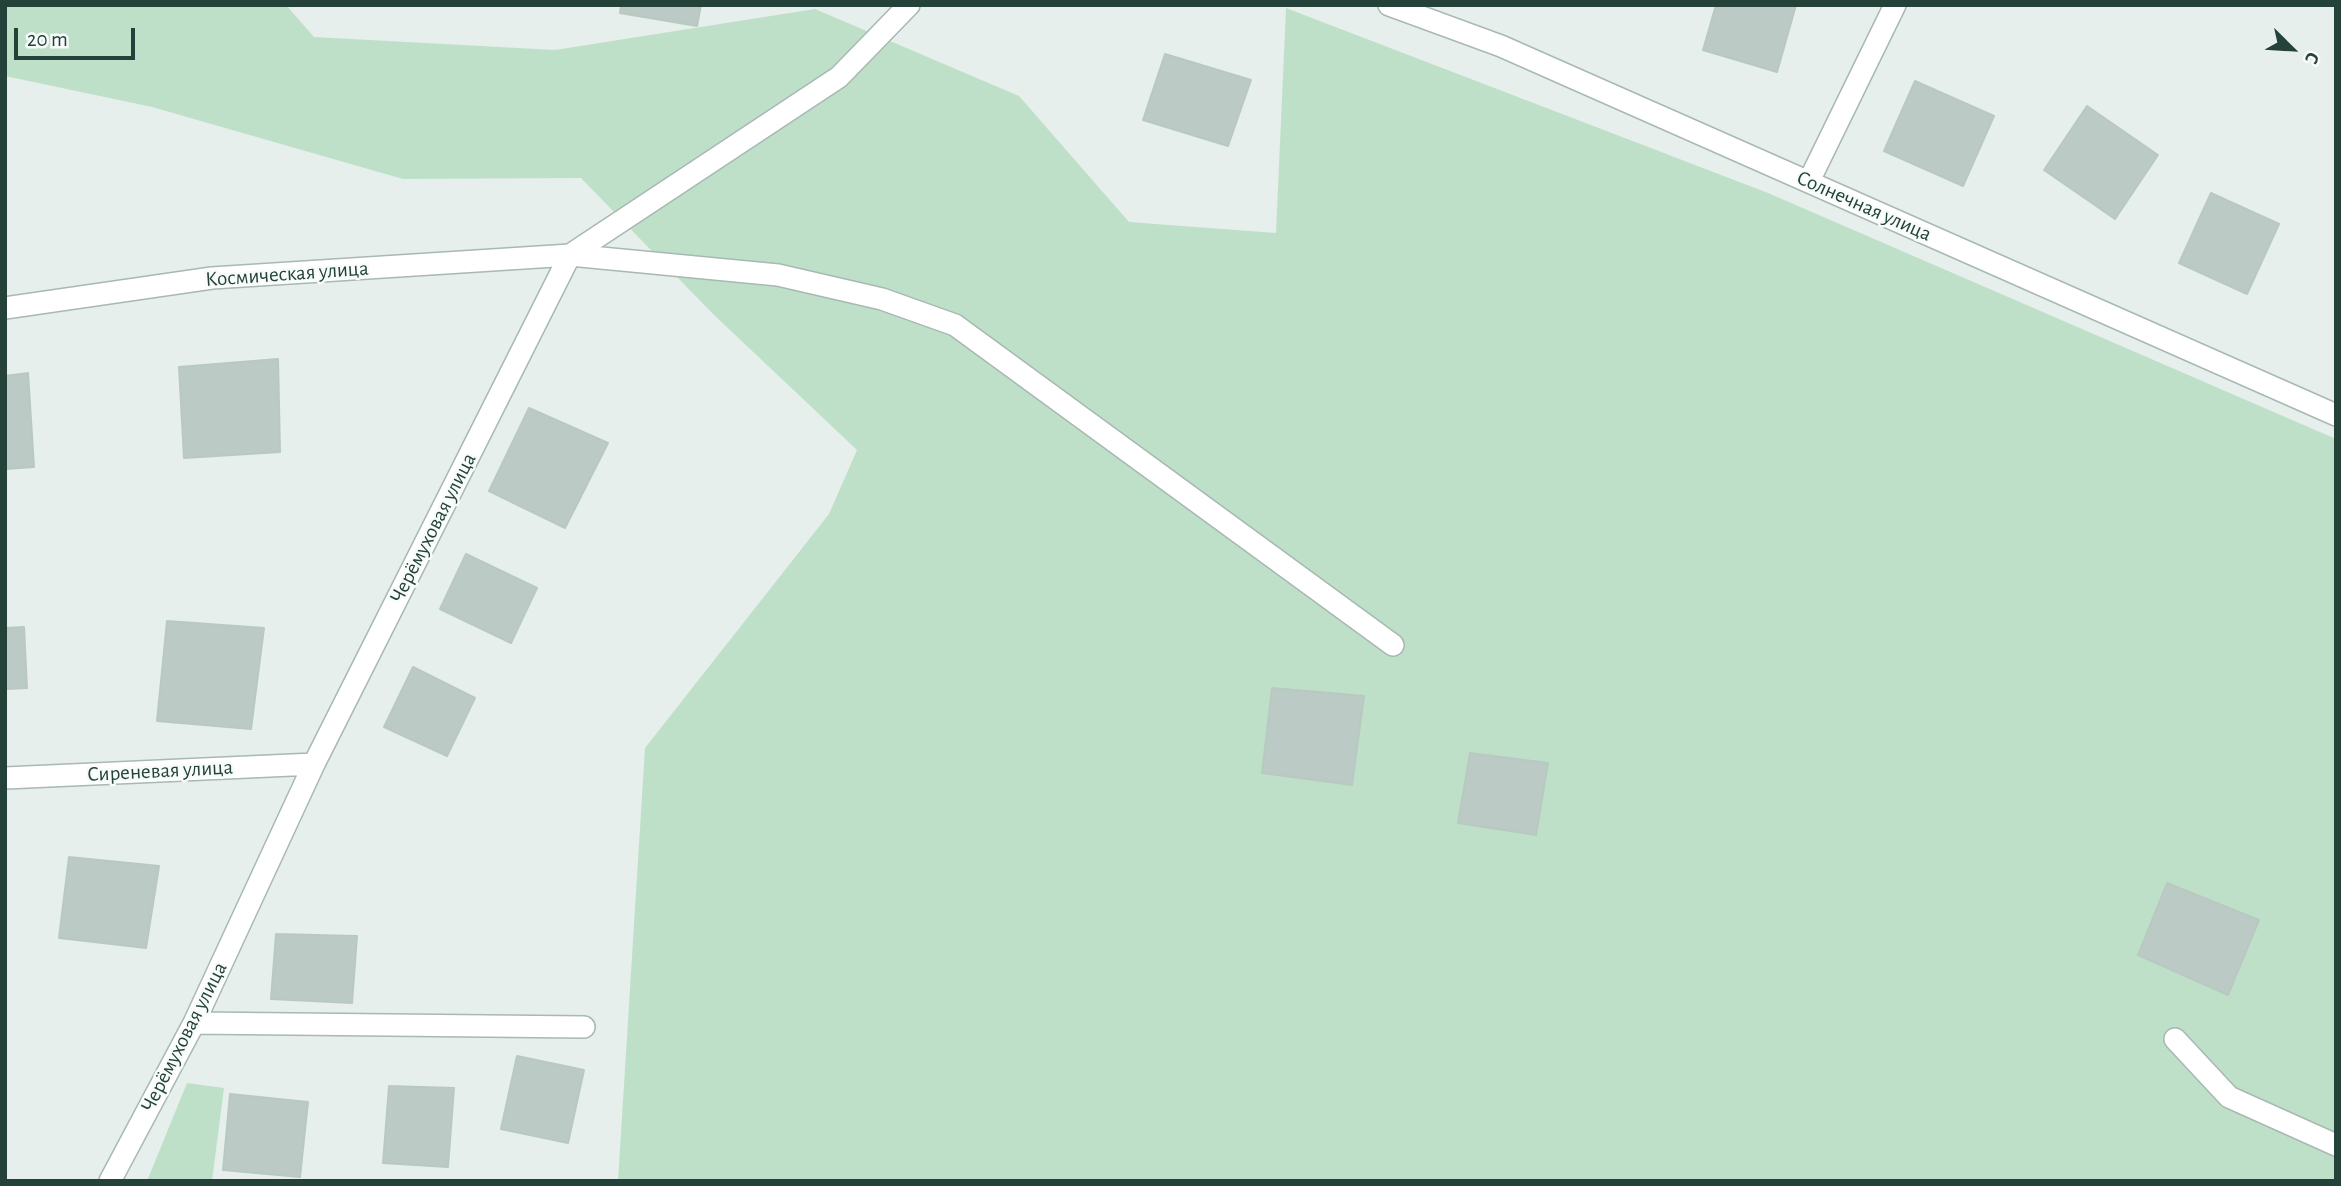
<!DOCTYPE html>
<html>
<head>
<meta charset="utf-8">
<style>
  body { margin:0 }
  #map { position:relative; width:2341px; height:1186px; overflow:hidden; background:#e6efeb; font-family:"Alegreya Sans",sans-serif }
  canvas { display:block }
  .frame { position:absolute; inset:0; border:7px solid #24423a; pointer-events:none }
  .north { position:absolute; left:2257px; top:14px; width:70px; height:70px; -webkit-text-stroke:5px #f7fbf9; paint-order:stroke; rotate:114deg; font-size:19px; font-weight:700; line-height:28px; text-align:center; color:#24423a }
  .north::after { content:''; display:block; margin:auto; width:24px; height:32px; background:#24423a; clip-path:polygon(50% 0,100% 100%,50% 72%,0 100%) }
  .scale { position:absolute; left:14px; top:28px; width:121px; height:32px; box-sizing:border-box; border:4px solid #24423a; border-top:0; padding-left:9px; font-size:21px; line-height:24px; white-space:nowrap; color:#24423a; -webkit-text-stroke:5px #f7fbf9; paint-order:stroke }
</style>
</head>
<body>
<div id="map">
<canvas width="2341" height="1186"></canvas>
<div class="frame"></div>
<div class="north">С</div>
<div class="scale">20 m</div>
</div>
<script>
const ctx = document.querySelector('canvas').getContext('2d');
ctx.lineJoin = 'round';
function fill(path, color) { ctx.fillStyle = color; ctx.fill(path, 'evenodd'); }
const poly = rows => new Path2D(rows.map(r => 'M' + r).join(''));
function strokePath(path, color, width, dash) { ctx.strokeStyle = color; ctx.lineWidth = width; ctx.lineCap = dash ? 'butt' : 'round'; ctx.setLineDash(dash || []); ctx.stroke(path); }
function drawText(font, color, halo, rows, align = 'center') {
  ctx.font = font + ' "Alegreya Sans",sans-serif'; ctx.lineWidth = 5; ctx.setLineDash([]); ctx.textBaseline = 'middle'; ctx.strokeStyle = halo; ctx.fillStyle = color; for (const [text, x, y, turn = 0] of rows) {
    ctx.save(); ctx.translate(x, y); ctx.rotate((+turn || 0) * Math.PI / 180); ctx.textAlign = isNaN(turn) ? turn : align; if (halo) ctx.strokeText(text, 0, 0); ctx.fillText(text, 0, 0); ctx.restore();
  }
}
fill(poly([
  [5,5,286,5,314,37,555,50,815,9,1019,96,1129,222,1276,233,1286,8,1768,193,2336,439,2336,1181,618,1181,645,748,829,514,857,450,712,313,581,178,403,179,152,107,5,76],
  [187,1083,224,1088,212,1181,147,1181]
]), '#bfe0c8');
const building = poly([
  [621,5,701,5,697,26,620,13,621,5],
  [1716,5,1796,5,1777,72,1703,50,1716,5],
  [1165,54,1251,80,1228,146,1143,120,1165,54],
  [1915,81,1994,116,1963,186,1884,151,1915,81],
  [2087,106,2158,155,2115,219,2044,170,2087,106],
  [2211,193,2279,224,2247,294,2179,263,2211,193],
  [278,359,280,452,184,458,179,367,278,359],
  [28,373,34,467,5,469,5,376,28,373],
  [529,408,608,443,565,528,489,491,529,408],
  [466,554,537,588,511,643,440,609,466,554],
  [167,621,264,628,251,729,157,721,167,621],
  [24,627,27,688,5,689,5,628,24,627],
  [413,667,475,698,447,756,384,727,413,667],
  [1272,688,1364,696,1352,785,1262,773,1272,688],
  [1470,753,1548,763,1536,835,1458,823,1470,753],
  [69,857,159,866,146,948,59,938,69,857],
  [2167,883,2259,920,2228,995,2138,955,2167,883],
  [276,934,357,936,352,1003,271,999,276,934],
  [517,1056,584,1070,568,1143,501,1129,517,1056],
  [389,1086,454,1088,448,1167,383,1163,389,1086],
  [230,1094,308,1102,300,1177,223,1170,230,1094]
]);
fill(building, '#bbcac4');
strokePath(building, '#b8c9c2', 2);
const minor = poly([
  [1389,5,1501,46,2336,415],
  [1809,181,1895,5],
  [5,308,212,278,570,255,778,275,882,299,955,325,1393,645],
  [5,778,314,764],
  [194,1023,584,1027],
  [2175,1039,2229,1097,2336,1145],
  [110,1181,194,1023,314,764,570,255,839,77,909,5]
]);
strokePath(minor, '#a8b8b2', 24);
strokePath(minor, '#fff', 21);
drawText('21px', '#24423a', '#f7fbf9', [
  ["Солнечная улица",1864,206,24],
  ["Космическая улица",287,274,-4],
  ["Черёмуховая улица",433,528,-63],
  ["Сиреневая улица",160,771,-3],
  ["Черёмуховая улица",184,1037,-63]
]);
</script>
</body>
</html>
